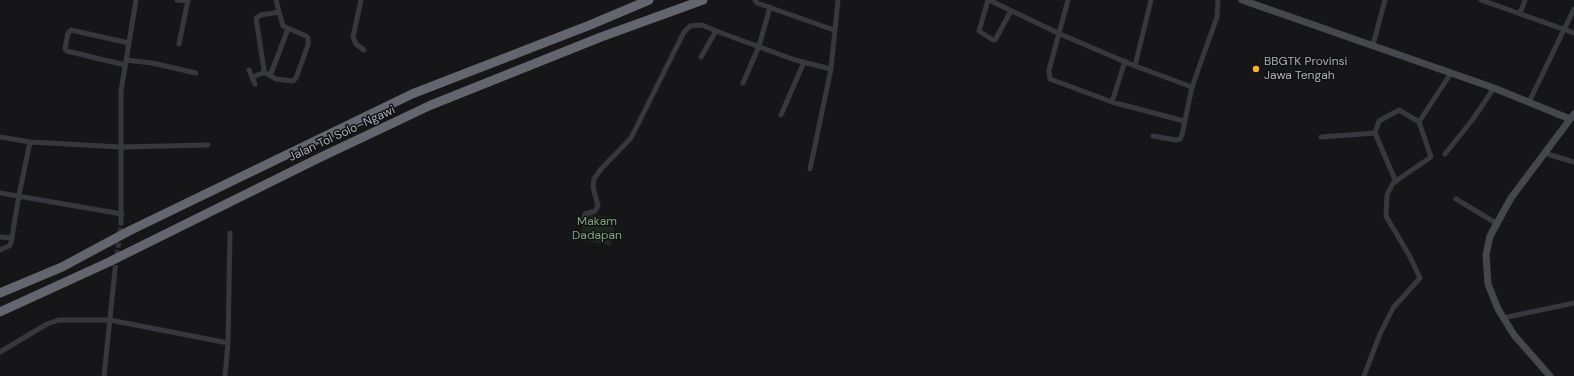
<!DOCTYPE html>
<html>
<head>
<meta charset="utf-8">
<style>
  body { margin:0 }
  canvas { display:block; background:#161618 }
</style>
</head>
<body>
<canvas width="1574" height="376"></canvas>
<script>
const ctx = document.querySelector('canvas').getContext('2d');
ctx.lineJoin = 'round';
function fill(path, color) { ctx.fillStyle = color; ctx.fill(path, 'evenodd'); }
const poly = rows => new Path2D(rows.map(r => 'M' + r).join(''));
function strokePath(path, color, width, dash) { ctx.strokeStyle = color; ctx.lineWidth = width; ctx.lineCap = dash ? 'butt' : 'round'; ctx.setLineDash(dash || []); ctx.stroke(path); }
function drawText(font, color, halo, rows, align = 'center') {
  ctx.font = font + ' "DM Sans",sans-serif'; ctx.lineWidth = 3; ctx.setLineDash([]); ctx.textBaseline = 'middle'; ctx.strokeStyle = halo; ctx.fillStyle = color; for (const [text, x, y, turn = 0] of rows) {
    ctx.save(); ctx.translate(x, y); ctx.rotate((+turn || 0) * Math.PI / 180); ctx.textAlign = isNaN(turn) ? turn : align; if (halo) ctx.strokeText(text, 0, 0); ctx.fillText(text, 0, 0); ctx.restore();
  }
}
fill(poly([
  [586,214,616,218,611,246,579,239]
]), '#1e261f');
strokePath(poly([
  [115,270,121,223]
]), '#333438', 5, [5, 2.5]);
strokePath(poly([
  [177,0,188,1],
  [361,0,353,37,356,44,364,50],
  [755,0,757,3,834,30],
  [988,0,979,31,993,40,995,40,1011,11],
  [989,0,1060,34,1135,66,1192,87],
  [1068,0,1049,70,1050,79,1112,102,1184,121],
  [1481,0,1574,33],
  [1520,13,1525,0],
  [179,44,188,0],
  [1373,45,1385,0],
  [701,57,716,31],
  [126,60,152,63,196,73],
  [125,65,67,51,65,49,68,33,71,30,129,43],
  [1135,66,1151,0],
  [249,70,255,84],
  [264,72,276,79,293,81,296,78,308,45,308,38,306,36,283,26,279,12],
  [270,76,288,29],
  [252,77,263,73,264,70,256,18,261,15,279,12,276,0],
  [743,83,759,46,770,7],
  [1112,102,1125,61],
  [1529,102,1574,9],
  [781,115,804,62],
  [1375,133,1396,182],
  [1153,136,1176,140,1180,139,1182,135,1192,87,1217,17,1218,0],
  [0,137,30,142,120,147,208,145],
  [1321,137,1375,133,1379,121,1399,110,1419,122],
  [1544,153,1574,162],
  [1445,154,1473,119,1494,88],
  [810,169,831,69,838,0],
  [0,193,122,214],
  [1456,199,1496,223],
  [583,221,585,214,595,211,598,206,593,187,594,179,601,169,631,138,684,32,690,26,702,25,716,31,795,60,831,69],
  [121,223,121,91,136,0],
  [0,237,12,238],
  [0,250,9,246,11,243,19,195,30,142],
  [1503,318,1574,303],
  [0,352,47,324,59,320,110,320,228,343],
  [104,376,115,270],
  [225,376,228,343,230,233],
  [1364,376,1380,334,1393,308,1420,278,1409,255,1386,216,1387,195,1393,183,1431,157,1419,122,1451,73]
]), '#37383d', 5);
strokePath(poly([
  [1242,0,1494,88,1570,119],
  [1550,376,1514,335,1498,309,1488,284,1486,255,1490,236,1511,198,1574,114]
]), '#45474d', 7);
strokePath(poly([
  [0,293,62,267,129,231,412,94,590,25,649,0],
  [0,312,109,262,321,157,431,105,601,37,703,0]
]), '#63666e', 9);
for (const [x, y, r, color] of [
  [1256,69,4,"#f2b134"]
]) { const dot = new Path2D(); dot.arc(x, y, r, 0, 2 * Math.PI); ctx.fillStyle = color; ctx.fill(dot); strokePath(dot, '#111113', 1.5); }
drawText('12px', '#a8adb8', '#111113', [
  ["BBGTK Provinsi",1264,62],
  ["Jawa Tengah",1264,76]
], 'left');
drawText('12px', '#a8adb8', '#111113', [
  ["Jalan Tol Solo–Ngawi",342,134,-25]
]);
drawText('12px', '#7fa381', '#111113', [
  ["Makam",597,222],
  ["Dadapan",597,236]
]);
</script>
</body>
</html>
